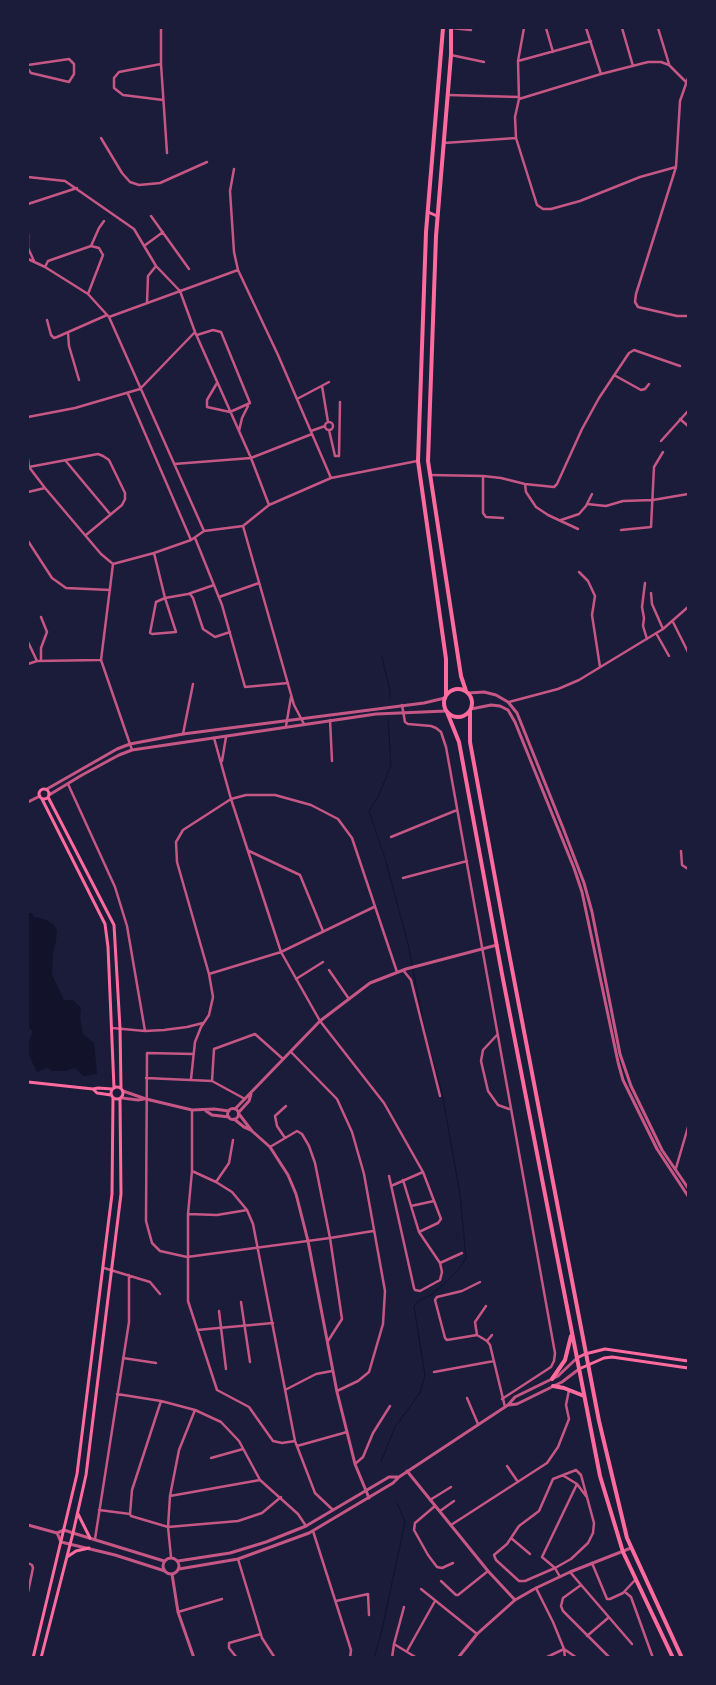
<!DOCTYPE html>
<html>
<head>
<meta charset="utf-8">
<style>
  body { margin:0 }
  #map { position:relative; width:716px; height:1685px; overflow:hidden; background:#1b1b3a; font-family:"IBM Plex Sans",sans-serif }
  canvas { display:block }
  .frame { position:absolute; inset:0; border:29px solid #1b1b3a; pointer-events:none }
</style>
</head>
<body>
<div id="map">
<canvas width="716" height="1685"></canvas>
<div class="frame"></div>
</div>
<script>
const ctx = document.querySelector('canvas').getContext('2d');
ctx.lineJoin = 'round';
function fill(path, color) { ctx.fillStyle = color; ctx.fill(path, 'evenodd'); }
const poly = rows => new Path2D(rows.map(r => 'M' + r).join(''));
function strokePath(path, color, width, dash) { ctx.strokeStyle = color; ctx.lineWidth = width; ctx.lineCap = dash ? 'butt' : 'round'; ctx.setLineDash(dash || []); ctx.stroke(path); }
fill(poly([
  [28,913,32,913,34,917,44,919,53,924,57,930,56,941,53,953,52,975,64,1000,73,1000,81,1008,80,1019,83,1034,94,1043,97,1074,83,1076,75,1068,66,1071,52,1071,47,1068,37,1072,28,1053,28,1044,33,1031,28,1027]
]), '#12122b');
strokePath(poly([
  [382,657,390,691,390,698],
  [388,720,391,765,379,795,369,811,385,858,408,944,426,1036],
  [381,1462,395,1427,420,1393,425,1375,414,1307,418,1301,431,1295,445,1283,459,1269,466,1258,460,1194,442,1093,427,1040],
  [374,1658,382,1630,405,1522,397,1503]
]), '#12122b', 1);
strokePath(poly([
  [161,28,161,64,167,153],
  [451,28,471,30],
  [524,28,518,61,519,99,515,117,516,138,537,205,543,209,551,209,580,201,640,177,676,167],
  [546,28,553,52],
  [586,28,601,74],
  [622,28,633,66],
  [658,28,669,64],
  [451,55,484,62],
  [518,61,591,41],
  [161,64,119,72,114,78,114,88,123,95,163,100],
  [28,65,69,59,74,64,74,74,69,82,31,73,28,69],
  [688,78,680,101,676,167,636,294,635,302,638,307,677,316,688,316],
  [448,95,519,97],
  [519,99,601,74,648,62,661,62,669,65,687,83],
  [101,138,122,173,130,182,139,185,160,183,207,162],
  [444,143,516,138],
  [234,169,230,191,234,252,238,270,278,355,331,478],
  [28,177,65,181,134,229,156,266,180,291,195,332,251,458,269,505],
  [28,204,77,188],
  [151,216,189,269],
  [28,234,28,248,34,261],
  [91,246,99,228,104,221],
  [144,246,163,232],
  [28,259,45,267,88,294,109,317,204,531],
  [45,267,48,261,91,246,99,248,103,255,88,294],
  [147,303,148,276,156,266],
  [109,317,238,270],
  [47,320,51,335,54,338,57,337,107,315],
  [68,333,69,346,79,380],
  [197,335,213,330,221,332,250,403,230,412,207,407,207,400,217,383],
  [614,375,641,390,645,389,649,384],
  [322,386,328,422],
  [128,394,191,540],
  [297,399,329,382],
  [28,417,75,408,140,389,195,332],
  [680,419,688,426],
  '325 426a4 4 0 1 1 8 0a4 4 0 1 1-8 0Z',
  [329,430,335,456,339,456,340,402],
  [239,431,242,418,248,406],
  [311,431,325,426],
  [661,441,688,411],
  [28,459,29,467,45,488,101,554,113,564,101,660,132,750],
  [65,460,110,514],
  [174,464,251,458,312,434],
  [29,467,98,454,103,456,109,460,125,493,125,499,122,505,86,535],
  [430,475,483,476,501,478,525,484,554,487,557,484,582,429,599,398,629,353,634,350,680,366],
  [483,476,483,513,486,517,503,518],
  [525,484,526,492,536,507,548,515,578,529],
  [28,492,45,488],
  [587,504,606,506,623,501,653,500,688,494],
  [561,520,579,514,586,506,592,494],
  [243,526,294,705,304,724],
  [621,530,651,527,654,467,663,452],
  [195,538,222,605,245,687,288,683],
  [28,541,52,578,66,588,110,590],
  [154,553,165,598,176,632,152,634,150,633,156,602,165,598,188,594,214,585],
  [113,564,154,553,191,540,204,531,243,526,269,505,331,478,417,461],
  [579,572,588,581,595,596,592,615,600,667],
  [645,583,642,607,644,618,643,626,647,639],
  [651,593,652,604,663,629],
  [190,594,193,598,203,629,215,637,230,632],
  [219,597,259,583],
  [41,617,47,632,41,648,41,661],
  [673,622,688,652],
  [656,633,669,656],
  [28,642,37,661],
  [28,664,37,661,100,660],
  [509,702,558,689,579,680,663,629,688,607],
  [402,705,405,722,408,724,431,726,436,728,441,732,446,747,555,1353,554,1361,551,1367,502,1399],
  [330,720,332,761],
  [286,726,291,697],
  [183,734,193,684],
  [214,738,231,799,281,952,320,1021,384,1103,423,1172,441,1219,438,1223,419,1232],
  [222,761,226,737],
  [68,784,115,887,127,926,145,1031],
  [391,837,457,810],
  [249,851,300,875,323,931],
  [681,851,682,865,688,869],
  [403,878,467,861],
  [329,970,349,999],
  [403,970,411,980,440,1096],
  [209,974,281,952,374,907],
  [296,979,323,962],
  [112,1028,145,1031,164,1030,187,1027,203,1023],
  [497,1035,483,1050,481,1061,488,1091,498,1105,509,1109],
  [291,1052,337,1099,352,1132,364,1174,385,1291,383,1324,369,1372,358,1381,337,1391],
  [194,1054,147,1053,146,1221,152,1243,160,1251,187,1257,330,1238,373,1231],
  [146,1078,212,1081,245,1099],
  [191,1079,195,1042,201,1027,209,1015,213,997,209,974,177,862,176,842,183,830,231,799,246,795,275,795,311,805,338,819,352,838,397,972],
  [212,1081,214,1049,255,1034,283,1059],
  [192,1110,192,1171,188,1214,188,1301,217,1390,249,1407,273,1441,282,1443,295,1441],
  [285,1138,277,1126,275,1116,286,1106],
  [270,1147,297,1131,302,1134,309,1146,315,1163,330,1238,342,1319,328,1341],
  [676,1168,688,1127],
  [192,1171,216,1182,232,1192,247,1210,253,1224,295,1441,315,1493,333,1510],
  [389,1176,414,1288,415,1290,420,1291,440,1280,442,1272,440,1263,419,1232,403,1180],
  [216,1182,229,1163,233,1140],
  [391,1186,423,1172],
  [411,1206,434,1201],
  [188,1214,217,1215,247,1210],
  [440,1263,462,1253],
  [104,1268,150,1282,160,1294],
  [480,1282,462,1291,437,1297,435,1300,445,1338,447,1340,477,1335,487,1341,490,1345,505,1407],
  [241,1302,250,1362],
  [219,1311,226,1369],
  [197,1330,273,1323],
  [477,1335,475,1322,486,1306],
  [487,1341,492,1335],
  [123,1358,156,1363],
  [434,1372,494,1361],
  [285,1390,316,1374,332,1371],
  [117,1394,161,1401,195,1410,221,1422,239,1441,260,1480,298,1514,306,1526],
  [467,1398,478,1424],
  [161,1401,132,1490,130,1514,131,1516,168,1527,238,1521,262,1513,281,1497],
  [297,1446,347,1432],
  [211,1458,243,1449],
  [355,1464,363,1457,373,1433,390,1406],
  [507,1466,518,1482],
  [564,1476,577,1484,586,1496],
  [170,1496,260,1480],
  [430,1500,451,1487],
  [435,1506,415,1523,414,1530,428,1555,437,1567,442,1568,453,1563],
  [99,1510,130,1514],
  [440,1511,454,1501],
  [451,1525,547,1463,558,1447,569,1419,566,1405,569,1390],
  [313,1531,351,1650,350,1658],
  [511,1538,530,1554],
  [95,1539,129,1322,129,1275],
  [171,1557,168,1527,170,1496,179,1450,195,1410],
  [238,1559,262,1638,275,1658],
  [28,1563,32,1565,33,1568,28,1592],
  [592,1563,607,1599,610,1599,623,1593,636,1579],
  [570,1572,632,1644],
  [560,1577,555,1568,571,1559,588,1543,593,1533,594,1523,581,1475,576,1470,553,1479,539,1511,519,1526,507,1544,494,1555,496,1560,519,1581,525,1581,555,1568,542,1557,577,1484],
  [441,1581,456,1595,458,1595,488,1571],
  [581,1585,563,1598,561,1606,563,1611,610,1658],
  [536,1588,553,1622,564,1649,565,1658],
  [421,1589,477,1634],
  [625,1592,631,1597,653,1658],
  [336,1601,368,1594,369,1615],
  [178,1612,222,1599],
  [587,1636,608,1618],
  [394,1644,417,1658],
  [407,1651,435,1601],
  [237,1658,229,1648,229,1643,261,1634],
  [392,1658,394,1644,404,1607],
  [545,1658,564,1649,577,1658]
]), '#c65784', 2.5);
strokePath(poly([
  [468,693,484,692,496,695,508,702,517,713,563,828,584,883,592,912,620,1054,631,1086,662,1150,688,1188],
  [471,709,491,705,500,706,508,710,515,722,574,868,582,892,618,1062,623,1080,657,1149,688,1196],
  [47,789,117,749,130,744,183,734,424,703,445,698],
  [49,795,82,775,119,755,132,750,376,714,446,711],
  [28,802,40,796],
  [123,1091,146,1099,192,1110,214,1109,229,1111],
  [122,1098,138,1100,144,1099],
  '227.5 1114a5.5 5.5 0 1 1 11 0a5.5 5.5 0 1 1-11 0Z',
  [235,1109,320,1021,370,983,406,969,497,945],
  [206,1111,212,1115,229,1117],
  [239,1112,249,1101,251,1094],
  [239,1114,252,1131,270,1147,288,1175,296,1194,308,1241,337,1392,355,1464,369,1498],
  [234,1119,244,1127,251,1130],
  [509,1405,517,1404,562,1382,579,1369],
  [407,1471,488,1571,515,1600],
  [28,1525,57,1533,64,1530,73,1533,164,1561],
  [57,1533,61,1542,115,1555,165,1571],
  '163 1566a8 8 0 1 1 16 0a8 8 0 1 1-16 0Z',
  [178,1561,230,1553,266,1542,306,1526,389,1477,398,1477],
  [179,1569,238,1559,309,1533,393,1483,399,1477,508,1405,515,1397,558,1376,577,1358],
  [172,1574,178,1612,194,1658],
  [458,1658,477,1634,515,1600,536,1588,570,1572,631,1548]
]), '#c65784', 3);
strokePath(poly([
  [428,212,437,216],
  '39 794a5 5 0 1 1 10 0a5 5 0 1 1-10 0Z',
  [48,797,114,925,120,1028,121,1088],
  [42,799,105,924,108,947,114,1088],
  [28,1082,93,1089,98,1088,112,1089],
  '111 1093a6 6 0 1 1 12 0a6 6 0 1 1-12 0Z',
  [93,1089,97,1093,111,1095],
  [577,1358,585,1354,605,1349,688,1361],
  [579,1369,604,1358,612,1357,688,1368],
  [78,1514,90,1538],
  [67,1557,76,1551,89,1548],
  [33,1658,77,1474,112,1194,113,1098],
  [41,1658,73,1533,86,1475,121,1194,120,1099]
]), '#ff6b9d', 3);
strokePath(poly([
  [443,28,426,232,418,461,446,659,446,695],
  [451,28,451,55,436,236,428,461,461,676,466,691],
  '444 703a14 14 0 1 1 28 0a14 14 0 1 1-28 0Z',
  [470,711,470,742,507,943,599,1421,627,1538,682,1658],
  [447,712,459,742,502,974,600,1476,623,1552,673,1658],
  [552,1379,565,1360,571,1336],
  [553,1386,564,1388,584,1396]
]), '#ff6b9d', 4);
</script>
</body>
</html>
